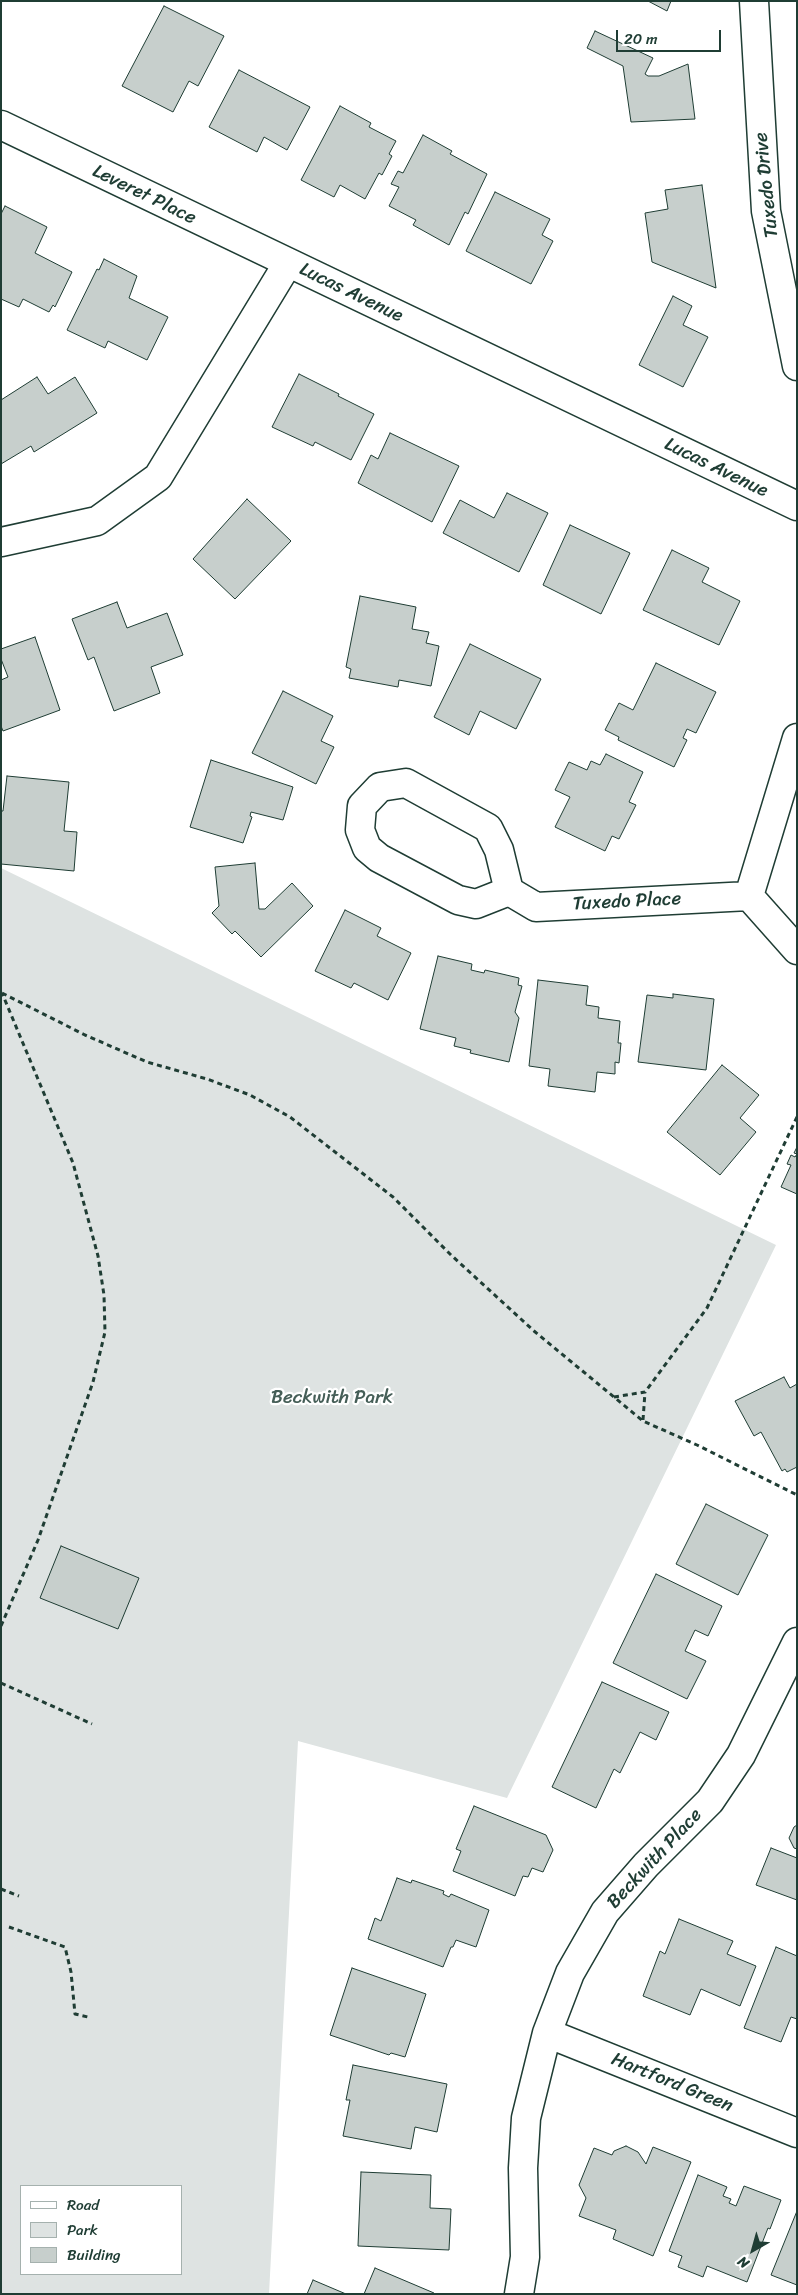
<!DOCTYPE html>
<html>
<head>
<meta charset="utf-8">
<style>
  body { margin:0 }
  #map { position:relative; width:798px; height:2295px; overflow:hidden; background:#fff; font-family:Sriracha,sans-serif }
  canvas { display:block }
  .frame { position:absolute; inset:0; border:2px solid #1f3d34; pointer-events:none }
  .legend { position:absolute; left:20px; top:2185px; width:162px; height:90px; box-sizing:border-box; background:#fff; border:1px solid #a5b1ae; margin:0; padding:6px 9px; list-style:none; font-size:15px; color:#1f3d34 }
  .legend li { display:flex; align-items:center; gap:10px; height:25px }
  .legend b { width:25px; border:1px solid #a5b1ae }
  .north { position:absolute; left:728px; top:2225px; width:50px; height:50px; -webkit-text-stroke:4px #fff; paint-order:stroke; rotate:218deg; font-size:14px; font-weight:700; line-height:20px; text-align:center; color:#1f3d34 }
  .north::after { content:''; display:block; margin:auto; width:18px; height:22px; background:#1f3d34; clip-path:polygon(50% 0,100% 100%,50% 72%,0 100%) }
  .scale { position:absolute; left:616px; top:30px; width:105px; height:22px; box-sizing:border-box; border:2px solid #1f3d34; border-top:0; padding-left:6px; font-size:15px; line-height:18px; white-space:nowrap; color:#1f3d34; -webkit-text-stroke:4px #fff; paint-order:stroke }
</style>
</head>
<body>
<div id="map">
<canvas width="798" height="2295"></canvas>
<div class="frame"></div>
<ul class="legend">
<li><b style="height:6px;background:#fff"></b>Road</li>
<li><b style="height:14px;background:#dee3e2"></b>Park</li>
<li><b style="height:14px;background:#c7cfcc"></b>Building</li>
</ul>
<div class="north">N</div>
<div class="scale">20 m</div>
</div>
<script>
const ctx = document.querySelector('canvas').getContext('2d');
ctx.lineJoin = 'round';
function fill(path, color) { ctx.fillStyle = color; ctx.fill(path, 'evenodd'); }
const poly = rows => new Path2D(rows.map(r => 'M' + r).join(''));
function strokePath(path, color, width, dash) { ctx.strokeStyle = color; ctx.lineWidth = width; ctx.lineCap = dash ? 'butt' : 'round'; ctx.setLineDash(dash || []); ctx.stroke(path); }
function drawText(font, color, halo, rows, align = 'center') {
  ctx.font = font + ' Sriracha,sans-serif'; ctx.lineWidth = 4.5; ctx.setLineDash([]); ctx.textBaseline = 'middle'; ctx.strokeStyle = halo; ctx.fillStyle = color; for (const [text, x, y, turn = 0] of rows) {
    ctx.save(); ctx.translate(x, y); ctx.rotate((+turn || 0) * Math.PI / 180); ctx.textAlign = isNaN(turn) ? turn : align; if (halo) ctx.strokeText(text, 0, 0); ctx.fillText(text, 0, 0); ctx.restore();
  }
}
fill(poly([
  [1,868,776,1245,507,1798,298,1741,269,2294,1,2294],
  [21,2186,181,2186,181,2274,21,2274]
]), '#dee3e2');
const building = poly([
  [648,1,671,1,667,11,648,1],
  [164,6,224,36,198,86,189,81,173,112,122,86,164,6],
  [595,31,653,58,645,74,648,76,659,76,688,64,695,119,631,122,623,66,587,48,595,31],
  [239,70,310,107,287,150,264,137,257,152,209,127,239,70],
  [340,106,371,123,369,127,396,141,389,154,392,156,382,175,379,173,365,199,340,185,334,197,301,180,340,106],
  [423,135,452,151,450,154,487,174,468,214,465,212,449,245,413,225,416,220,389,206,399,187,391,184,398,171,403,173,423,135],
  [702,185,716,288,652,262,645,213,668,209,665,190,702,185],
  [495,192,550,219,542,235,553,241,531,284,466,251,495,192],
  [5,206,47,227,35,253,72,272,55,307,53,305,49,312,23,299,19,307,1,299,1,214,5,206],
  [104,259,137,276,129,298,168,317,147,360,108,341,105,348,67,330,97,269,99,270,104,259],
  [673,296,692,306,683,325,708,337,683,387,639,365,673,296],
  [299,374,339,394,338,396,374,414,351,460,315,442,313,446,272,427,299,374],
  [37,377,48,394,75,377,97,413,34,452,31,446,1,464,1,400,37,377],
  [390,433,459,466,432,522,358,483,371,455,378,459,390,433],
  [507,493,548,513,519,572,443,533,460,500,494,518,507,493],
  [247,499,291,541,235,599,193,559,247,499],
  [570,525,630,553,601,614,543,585,570,525],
  [672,550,709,568,702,582,740,601,719,645,643,610,672,550],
  [360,596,416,607,412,629,429,632,426,643,439,646,431,686,399,680,398,687,349,678,351,669,346,667,360,596],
  [117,602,127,628,167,613,183,655,151,667,160,693,114,711,94,657,88,660,72,619,117,602],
  [35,637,60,710,3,731,1,726,1,680,8,677,1,659,1,649,35,637],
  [470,644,541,679,516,729,480,711,469,735,434,717,470,644],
  [656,663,716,692,696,733,687,729,683,738,687,740,674,767,618,740,619,737,605,730,619,703,633,710,656,663],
  [283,691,333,716,321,741,334,747,316,784,252,753,283,691],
  [606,754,643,772,629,802,636,805,619,839,612,836,605,851,555,827,570,797,555,790,569,762,587,770,591,761,600,765,606,754],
  [211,760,293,787,283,820,251,812,250,816,252,817,243,843,190,827,211,760],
  [7,776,69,782,64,831,77,832,74,871,1,864,1,811,3,811,7,776],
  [255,863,259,909,265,909,292,883,313,906,261,957,235,931,232,934,212,913,219,906,215,867,255,863],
  [345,910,381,928,377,936,411,953,388,1000,354,983,351,988,315,971,345,910],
  [438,956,472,964,471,970,484,973,485,970,519,978,518,985,522,986,515,1012,519,1018,509,1062,470,1053,471,1050,454,1046,456,1038,420,1029,438,956],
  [538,980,588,986,586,1005,599,1007,598,1018,620,1021,618,1043,621,1043,619,1063,615,1062,615,1074,597,1072,595,1092,548,1086,550,1069,529,1066,538,980],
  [673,994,714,999,706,1070,638,1062,647,995,673,998,673,994],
  [722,1065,759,1095,740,1118,756,1132,720,1175,667,1132,722,1065],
  [797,1147,797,1194,781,1187,791,1165,787,1164,791,1155,795,1157,797,1154,794,1153,797,1147],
  [784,1377,790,1388,797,1384,797,1467,787,1472,785,1469,782,1471,761,1432,754,1436,735,1401,784,1377],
  [706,1504,768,1535,738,1595,676,1564,706,1504],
  [61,1546,139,1578,118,1629,40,1598,61,1546],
  [656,1574,722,1606,708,1636,695,1630,685,1651,706,1661,687,1699,613,1663,656,1574],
  [602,1682,669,1712,656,1740,640,1732,620,1773,614,1769,596,1808,552,1787,602,1682],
  [474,1806,546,1835,553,1850,543,1872,532,1868,528,1877,523,1876,515,1896,453,1871,461,1851,456,1849,474,1806],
  [797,1825,797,1849,794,1848,789,1838,794,1827,797,1825],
  [771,1848,797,1858,797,1900,756,1885,771,1848],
  [397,1878,411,1883,412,1880,444,1891,443,1894,449,1897,451,1894,489,1910,476,1947,456,1940,453,1947,451,1947,443,1967,368,1939,375,1918,381,1921,397,1878],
  [679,1919,733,1941,727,1954,756,1966,740,2006,701,1989,690,2015,643,1996,660,1951,665,1954,679,1919],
  [776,1947,797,1956,797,2019,791,2017,781,2042,744,2028,776,1947],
  [352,1968,426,1994,405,2057,391,2053,389,2055,330,2035,352,1968],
  [353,2065,447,2084,437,2132,415,2127,411,2149,343,2136,350,2100,346,2100,353,2065],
  [626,2146,638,2152,646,2164,653,2147,691,2162,653,2256,613,2239,616,2230,579,2216,586,2198,579,2185,594,2148,612,2155,614,2151,626,2146],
  [361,2172,431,2175,430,2208,451,2209,449,2250,358,2246,361,2172],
  [698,2175,727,2187,723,2196,731,2199,729,2203,736,2206,744,2186,781,2200,770,2229,768,2228,747,2282,707,2266,703,2277,678,2267,682,2256,669,2251,698,2175],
  [797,2211,797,2285,771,2275,797,2211],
  [375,2268,434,2293,434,2294,364,2294,375,2268],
  [313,2280,346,2294,307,2294,313,2280]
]);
fill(building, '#c7cfcc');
strokePath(building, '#1f3d34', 1);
const street = poly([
  [754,1,766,211,797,366],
  [1,125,797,506],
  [1,542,97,521,158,477,288,263],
  [797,738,749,896,797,950],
  [509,891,476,904,458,900,379,858,367,848,360,830,362,806,380,787,406,783,488,828,499,850,509,891,536,907,749,896],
  [547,2033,797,2133],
  [519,2294,525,2257,523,2168,526,2118,547,2033,570,1973,605,1912,646,1865,710,1801,741,1755,797,1642]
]);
strokePath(street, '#1f3d34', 31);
strokePath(poly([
  [2,993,85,1035,147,1062,207,1079,250,1095,290,1117,393,1197,451,1255,534,1331,643,1421,697,1445,797,1495],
  [614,1397,645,1392,707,1308,797,1117],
  [643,1420,645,1392],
  [1,1626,38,1540,93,1382,105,1332,104,1295,98,1256,73,1163,2,993],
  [1,1683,92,1724],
  [1,1889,19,1896],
  [9,1927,65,1947,71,1972,75,2014,88,2017]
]), '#1f3d34', 3, [5, 4]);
strokePath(street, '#fff', 28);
drawText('19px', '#1f3d34', '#fff', [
  ["Tuxedo Drive",767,185,-96],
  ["Leveret Place",144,195,26],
  ["Lucas Avenue",351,293,26],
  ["Lucas Avenue",716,468,26],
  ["Tuxedo Place",627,902,-3],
  ["Beckwith Place",655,1859,-47],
  ["Hartford Green",672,2083,22]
]);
drawText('19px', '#455e57', '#fff', [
  ["Beckwith Park",332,1398]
]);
</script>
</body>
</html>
